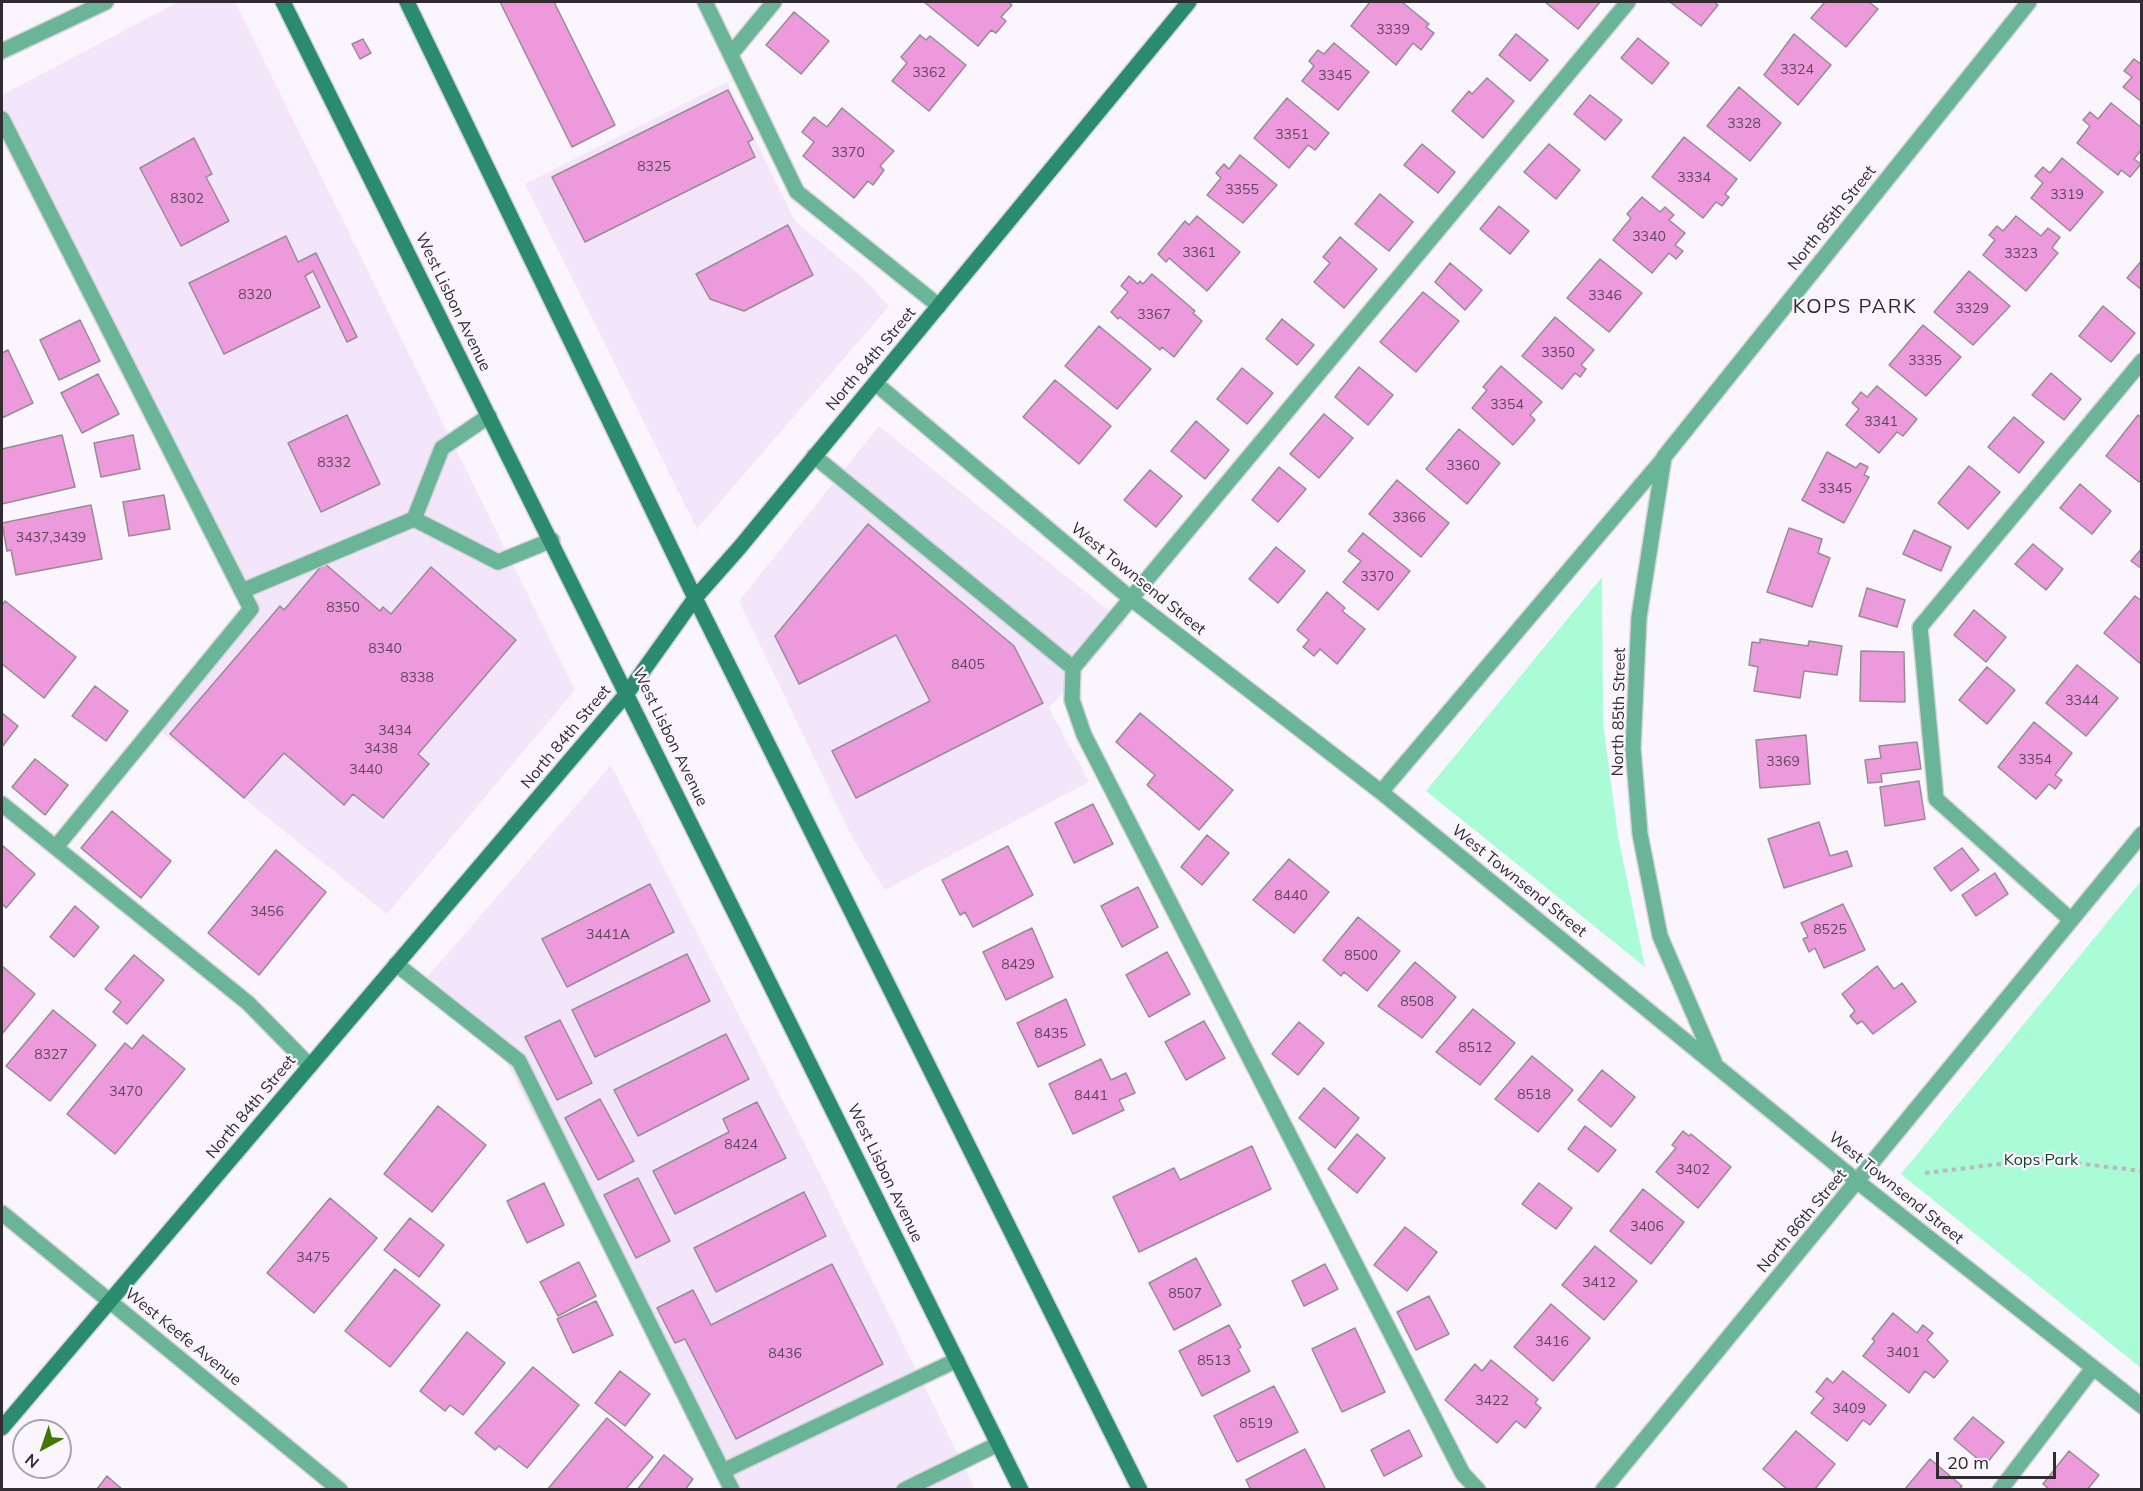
<!DOCTYPE html>
<html>
<head>
<meta charset="utf-8">
<style>
  body { margin:0 }
  #map { position:relative; width:2143px; height:1491px; overflow:hidden; background:#fbf6fe; font-family:Mulish,sans-serif }
  canvas { display:block }
  .frame { position:absolute; inset:0; border:3px solid #302c31; pointer-events:none }
  .north { position:absolute; left:12px; top:1419px; width:60px; height:60px; box-sizing:border-box; background:#fbf6fe; border:2px solid #aaa5ac; border-radius:50%; rotate:220deg; font-size:16px; font-weight:700; line-height:24px; text-align:center; color:#302c31 }
  .north::after { content:''; display:block; margin:auto; width:21px; height:27px; background:#417705; clip-path:polygon(50% 0,100% 100%,50% 72%,0 100%) }
  .scale { position:absolute; left:1936px; top:1452px; width:120px; height:27px; box-sizing:border-box; border:3px solid #302c31; border-top:0; padding-left:8px; font-size:18px; line-height:21px; white-space:nowrap; color:#302c31; -webkit-text-stroke:4px #fbf6fe; paint-order:stroke }
</style>
</head>
<body>
<div id="map">
<canvas width="2143" height="1491"></canvas>
<div class="frame"></div>
<div class="north">N</div>
<div class="scale">20 m</div>
</div>
<script>
const ctx = document.querySelector('canvas').getContext('2d');
ctx.lineJoin = 'round';
function fill(path, color) { ctx.fillStyle = color; ctx.fill(path, 'evenodd'); }
const poly = rows => new Path2D(rows.map(r => 'M' + r).join(''));
function strokePath(path, color, width, dash) { ctx.strokeStyle = color; ctx.lineWidth = width; ctx.lineCap = dash ? 'butt' : 'round'; ctx.setLineDash(dash || []); ctx.stroke(path); }
function drawText(font, color, halo, rows, align = 'center') {
  ctx.font = font + ' Mulish,sans-serif'; ctx.lineWidth = 4.5; ctx.setLineDash([]); ctx.textBaseline = 'middle'; ctx.strokeStyle = halo; ctx.fillStyle = color; for (const [text, x, y, turn = 0] of rows) {
    ctx.save(); ctx.translate(x, y); ctx.rotate((+turn || 0) * Math.PI / 180); ctx.textAlign = isNaN(turn) ? turn : align; if (halo) ctx.strokeText(text, 0, 0); ctx.fillText(text, 0, 0); ctx.restore();
  }
}
fill(poly([
  [178,2,235,2,575,690,387,914,150,723,244,611,2,138,2,95],
  [727,82,795,221,861,276,889,306,697,529,525,184],
  [879,426,1124,623,1049,708,1089,782,885,890,852,837,739,601],
  [611,765,808,1150,975,1489,728,1489,499,1048,423,982]
]), '#f4e6fa');
fill(poly([
  [1602,577,1603,723,1618,836,1645,967,1426,791],
  [2141,881,2141,1368,1901,1174]
]), '#a9fcd5');
const building = poly([
  [500,2,554,2,615,125,572,147,500,2],
  [924,2,1008,2,1012,5,1001,17,1006,21,996,33,991,30,978,46,924,2],
  [1370,2,1402,2,1429,24,1426,27,1434,33,1421,50,1413,43,1396,65,1351,26,1370,2],
  [1545,2,1600,2,1578,29,1545,2],
  [1670,2,1714,2,1718,5,1701,26,1670,2],
  [1825,2,1869,2,1878,9,1846,47,1811,18,1825,2],
  [794,12,829,41,801,74,766,45,794,12],
  [1516,34,1548,60,1530,81,1499,55,1516,34],
  [1794,34,1831,65,1798,105,1764,75,1794,34],
  [920,35,926,40,930,36,966,65,929,111,892,81,907,63,901,57,920,35],
  [1638,38,1669,63,1652,84,1621,58,1638,38],
  [363,39,371,53,360,59,352,44,363,39],
  [1334,43,1369,72,1338,110,1302,81,1314,66,1309,61,1318,50,1324,54,1334,43],
  [2134,59,2142,65,2142,102,2123,87,2132,77,2124,71,2134,59],
  [1487,78,1514,101,1483,138,1452,111,1469,91,1472,94,1487,78],
  [1739,87,1781,123,1750,161,1707,126,1739,87],
  [728,90,753,139,748,142,755,157,585,242,552,177,728,90],
  [1590,95,1622,120,1605,140,1574,114,1590,95],
  [1287,98,1329,133,1315,150,1308,145,1289,168,1254,138,1287,98],
  [2111,103,2142,128,2142,149,2134,159,2141,164,2130,177,2121,170,2118,175,2077,143,2090,126,2083,120,2090,112,2098,119,2111,103],
  [842,108,894,151,880,166,884,170,873,185,868,181,854,198,803,156,814,142,802,132,814,117,827,127,842,108],
  [1684,137,1737,179,1725,194,1729,197,1722,206,1716,202,1703,218,1652,177,1684,137],
  [194,138,212,174,206,177,229,221,181,246,140,168,194,138],
  [1422,144,1455,172,1438,193,1404,165,1422,144],
  [1549,144,1580,170,1556,199,1524,172,1549,144],
  [1240,155,1277,185,1243,223,1207,195,1221,178,1216,173,1224,164,1229,169,1240,155],
  [2062,158,2103,192,2070,231,2031,198,2043,183,2035,176,2043,167,2050,173,2062,158],
  [1380,194,1413,222,1389,251,1355,224,1380,194],
  [1642,197,1660,212,1665,207,1674,215,1669,220,1685,233,1675,245,1683,251,1676,259,1669,253,1652,273,1613,240,1631,218,1627,214,1642,197],
  [1499,206,1529,231,1510,254,1480,229,1499,206],
  [1197,216,1240,252,1207,291,1169,258,1166,262,1158,254,1185,221,1189,225,1197,216],
  [2016,216,2041,236,2048,228,2060,237,2052,248,2058,253,2026,291,1983,255,1995,240,1989,235,1997,226,2003,231,2016,216],
  [788,225,813,275,744,311,710,299,696,274,788,225],
  [286,236,298,262,316,253,357,337,347,342,313,271,305,276,320,307,224,354,189,283,286,236],
  [1340,237,1377,269,1344,308,1314,282,1330,263,1323,257,1340,237],
  [1600,259,1642,293,1609,332,1567,298,1600,259],
  [2142,260,2142,290,2127,278,2142,260],
  [1450,263,1482,290,1465,310,1435,282,1450,263],
  [1969,271,2010,306,1973,345,1934,312,1969,271],
  [1152,274,1195,311,1193,313,1202,321,1174,357,1162,347,1160,350,1120,317,1118,319,1111,312,1128,292,1121,286,1129,276,1138,284,1140,281,1143,284,1152,274],
  [1423,292,1459,321,1416,372,1380,342,1423,292],
  [2103,306,2135,333,2111,362,2079,336,2103,306],
  [1555,317,1594,350,1581,365,1586,369,1580,377,1575,373,1562,389,1522,356,1555,317],
  [1282,319,1314,345,1297,365,1266,339,1282,319],
  [80,320,100,361,59,380,40,340,80,320],
  [1923,325,1961,357,1926,396,1889,365,1923,325],
  [1099,326,1151,369,1117,409,1065,366,1099,326],
  [8,350,33,403,2,418,2,353,8,350],
  [1501,366,1542,402,1530,415,1535,420,1513,445,1472,408,1487,390,1483,387,1501,366],
  [1359,367,1393,395,1368,425,1335,397,1359,367],
  [1242,368,1273,393,1247,424,1217,399,1242,368],
  [2051,373,2081,399,2064,420,2032,395,2051,373],
  [98,374,119,414,82,433,61,393,98,374],
  [1055,380,1111,426,1079,464,1023,417,1055,380],
  [1877,386,1917,419,1903,436,1897,432,1879,453,1846,425,1859,409,1852,403,1861,392,1867,397,1877,386],
  [1324,414,1353,438,1319,478,1290,454,1324,414],
  [347,415,380,484,321,512,288,443,347,415],
  [2138,415,2142,418,2142,479,2139,482,2106,456,2138,415],
  [2014,417,2044,442,2019,473,1988,447,2014,417],
  [1196,421,1229,450,1205,479,1171,451,1196,421],
  [1459,429,1500,463,1467,504,1426,469,1459,429],
  [62,435,75,487,2,504,2,449,62,435],
  [133,435,140,469,101,477,94,443,133,435],
  [1827,452,1856,468,1860,463,1868,467,1864,475,1869,477,1844,523,1802,500,1827,452],
  [1969,466,2000,492,1968,529,1938,503,1969,466],
  [1279,467,1306,489,1278,522,1252,500,1279,467],
  [1150,470,1182,496,1156,527,1124,500,1150,470],
  [1397,480,1449,523,1421,557,1369,514,1397,480],
  [2080,484,2111,511,2092,534,2060,508,2080,484],
  [164,495,170,529,129,536,123,502,164,495],
  [91,505,102,559,16,575,11,550,7,551,2,523,91,505],
  [868,524,1014,646,1043,703,856,798,832,751,930,701,896,635,799,684,775,636,868,524],
  [1789,528,1822,539,1818,553,1830,558,1812,607,1767,592,1789,528],
  [1914,530,1951,547,1941,571,1903,554,1914,530],
  [1363,533,1410,571,1378,610,1343,582,1361,561,1348,551,1363,533],
  [2033,544,2063,569,2046,590,2015,564,2033,544],
  [1276,547,1305,571,1278,603,1249,579,1276,547],
  [2142,548,2142,569,2131,561,2142,548],
  [324,563,380,611,383,607,391,614,431,567,516,640,418,754,429,764,383,818,353,794,344,805,284,753,244,798,170,734,280,606,284,610,324,563],
  [1867,588,1905,600,1897,627,1859,616,1867,588],
  [1327,592,1345,608,1342,611,1365,629,1337,664,1320,649,1314,656,1303,647,1309,640,1297,630,1327,592],
  [2135,596,2142,601,2142,665,2104,633,2135,596],
  [5,601,76,657,44,698,2,664,2,605,5,601],
  [1974,610,2006,637,1986,662,1954,635,1974,610],
  [1760,639,1808,646,1809,641,1842,646,1837,675,1804,671,1800,698,1754,691,1758,667,1749,665,1752,642,1760,643,1760,639],
  [1861,651,1904,652,1905,702,1860,701,1861,651],
  [2077,665,2118,698,2086,736,2046,703,2077,665],
  [1987,667,2015,690,1987,724,1959,700,1987,667],
  [95,686,128,711,106,741,72,716,95,686],
  [2,713,18,726,2,747,2,713],
  [1140,713,1233,790,1199,830,1147,785,1155,775,1116,742,1140,713],
  [2034,722,2072,753,2055,775,2062,780,2055,789,2049,784,2036,799,1998,767,2034,722],
  [1806,735,1810,784,1760,788,1756,740,1806,735],
  [1917,742,1921,769,1881,774,1882,782,1868,783,1865,760,1881,758,1879,746,1917,742],
  [35,759,68,785,45,815,12,787,35,759],
  [1919,781,1925,819,1885,826,1880,787,1919,781],
  [1093,804,1113,844,1074,863,1055,823,1093,804],
  [112,811,171,861,141,898,81,848,112,811],
  [1819,822,1830,856,1847,851,1852,866,1784,888,1768,839,1819,822],
  [1207,835,1229,853,1202,885,1181,867,1207,835],
  [2,845,35,874,6,908,2,903,2,845],
  [1008,846,1033,895,973,927,965,912,960,915,942,880,1008,846],
  [1962,848,1979,870,1951,891,1934,868,1962,848],
  [276,850,326,892,259,975,208,933,276,850],
  [1289,859,1329,892,1294,933,1253,900,1289,859],
  [1995,873,2008,894,1976,916,1962,895,1995,873],
  [650,884,674,932,567,987,542,939,650,884],
  [1138,887,1158,927,1122,947,1101,906,1138,887],
  [1843,904,1865,950,1824,968,1815,948,1809,952,1803,939,1808,937,1801,923,1843,904],
  [75,906,99,927,74,957,50,937,75,906],
  [1358,917,1400,951,1367,991,1344,972,1341,976,1323,960,1358,917],
  [1032,928,1053,977,1006,1000,983,952,1032,928],
  [1167,952,1190,994,1149,1017,1126,975,1167,952],
  [687,954,710,1001,595,1057,572,1010,687,954],
  [134,955,164,980,127,1024,113,1012,121,1002,105,989,134,955],
  [1415,962,1456,997,1422,1038,1378,1006,1415,962],
  [2,966,35,994,2,1034,2,966],
  [1877,966,1894,989,1902,983,1916,1002,1873,1034,1862,1021,1857,1024,1850,1016,1855,1011,1842,994,1877,966],
  [1066,999,1085,1045,1038,1067,1017,1023,1066,999],
  [1473,1009,1515,1043,1480,1085,1436,1052,1473,1009],
  [53,1010,96,1045,50,1101,6,1066,53,1010],
  [560,1020,592,1083,557,1100,525,1037,560,1020],
  [1204,1021,1225,1058,1186,1080,1165,1042,1204,1021],
  [1299,1022,1324,1043,1298,1075,1272,1054,1299,1022],
  [726,1034,749,1079,638,1136,614,1090,726,1034],
  [143,1035,185,1069,115,1154,67,1114,125,1043,132,1049,143,1035],
  [1532,1056,1573,1090,1538,1132,1495,1099,1532,1056],
  [1101,1059,1111,1080,1126,1073,1135,1093,1119,1100,1124,1110,1073,1134,1049,1084,1101,1059],
  [1602,1070,1635,1097,1611,1127,1578,1100,1602,1070],
  [1324,1088,1359,1118,1335,1148,1299,1118,1324,1088],
  [600,1099,634,1161,598,1180,565,1118,600,1099],
  [757,1102,786,1158,675,1214,653,1171,729,1132,723,1119,757,1102],
  [438,1106,486,1145,432,1212,384,1174,438,1106],
  [1585,1126,1616,1150,1598,1172,1568,1149,1585,1126],
  [1683,1131,1689,1136,1691,1134,1731,1167,1698,1208,1656,1172,1676,1148,1672,1145,1683,1131],
  [1357,1134,1385,1158,1357,1193,1328,1169,1357,1134],
  [1252,1146,1271,1189,1139,1252,1113,1197,1174,1168,1180,1180,1252,1146],
  [638,1178,670,1241,636,1258,604,1195,638,1178],
  [544,1183,564,1225,527,1243,507,1201,544,1183],
  [1539,1183,1572,1208,1556,1229,1522,1204,1539,1183],
  [1643,1189,1684,1222,1651,1264,1610,1231,1643,1189],
  [804,1192,826,1236,716,1292,694,1248,804,1192],
  [330,1198,377,1238,314,1313,267,1273,330,1198],
  [410,1218,444,1245,419,1277,384,1250,410,1218],
  [1405,1227,1437,1252,1407,1291,1374,1265,1405,1227],
  [1595,1246,1637,1281,1604,1320,1562,1285,1595,1246],
  [1196,1258,1221,1305,1174,1330,1149,1283,1196,1258],
  [579,1262,596,1296,558,1316,540,1282,579,1262],
  [832,1264,883,1364,736,1439,685,1339,675,1343,657,1308,693,1290,711,1325,832,1264],
  [1325,1264,1338,1289,1304,1306,1292,1281,1325,1264],
  [395,1269,440,1305,390,1367,345,1331,395,1269],
  [1429,1296,1449,1334,1416,1350,1397,1312,1429,1296],
  [596,1301,613,1335,573,1353,557,1319,596,1301],
  [1551,1304,1590,1338,1553,1381,1514,1347,1551,1304],
  [1893,1313,1917,1333,1923,1325,1933,1333,1927,1340,1948,1361,1934,1378,1925,1371,1909,1393,1863,1356,1875,1341,1872,1339,1893,1313],
  [1229,1325,1241,1347,1238,1349,1250,1371,1202,1396,1179,1351,1229,1325],
  [1355,1328,1385,1392,1342,1412,1312,1349,1355,1328],
  [467,1332,505,1363,463,1415,450,1405,445,1411,420,1391,467,1332],
  [1491,1360,1538,1399,1535,1403,1541,1408,1525,1428,1516,1421,1497,1443,1445,1400,1475,1364,1482,1371,1491,1360],
  [533,1367,579,1405,527,1468,499,1446,495,1450,475,1433,533,1367],
  [620,1371,650,1394,625,1426,595,1403,620,1371],
  [1843,1371,1886,1405,1870,1425,1863,1420,1847,1441,1811,1413,1824,1398,1816,1392,1827,1378,1833,1383,1843,1371],
  [1274,1386,1298,1432,1237,1462,1214,1416,1274,1386],
  [1973,1417,2004,1442,1985,1465,1954,1439,1973,1417],
  [607,1418,653,1457,625,1490,547,1490,607,1418],
  [1409,1430,1422,1456,1384,1476,1371,1450,1409,1430],
  [1796,1431,1835,1464,1814,1490,1788,1490,1763,1469,1796,1431],
  [1305,1449,1326,1490,1251,1490,1246,1480,1305,1449],
  [2069,1451,2099,1475,2087,1490,2050,1490,2043,1484,2069,1451],
  [664,1455,693,1479,685,1490,637,1490,664,1455],
  [1930,1459,1962,1486,1959,1490,1905,1489,1930,1459],
  [107,1476,123,1490,96,1490,107,1476]
]);
fill(building, '#ed9adc');
strokePath(building, '#988b95', 1.5);
const lane = poly([
  [705,2,797,192,939,306],
  [731,54,774,2],
  [2,119,251,609,56,847],
  [489,416,442,448,414,519,498,562,552,540],
  [814,456,1073,668],
  [242,591,414,519],
  [2,804,248,1003,310,1066],
  [2071,920,1936,799,1920,627,2142,361],
  [396,964,519,1061,732,1490],
  [723,1471,957,1360],
  [904,1490,998,1444],
  [1478,1490,1463,1474,1084,735,1072,700,1073,668,1628,2],
  [2000,1490,2093,1368]
]);
const street = poly([
  [2,51,106,2],
  [875,383,1130,598,1381,792,1858,1182,2142,1406],
  [1381,792,1664,458],
  [1714,1061,1660,936,1640,834,1633,748,1639,617,1664,457,2029,2],
  [2,1213,340,1490],
  [1603,1490,2142,834]
]);
const secondary = poly([
  [283,2,1021,1490],
  [407,2,695,598,1140,1490],
  [2,1428,628,692,695,598,740,547,1189,2]
]);
strokePath(lane, '#d6d2d9', 18);
strokePath(street, '#d6d2d9', 18);
strokePath(secondary, '#d6d2d9', 18);
strokePath(poly([
  [1925,1173,2042,1159,2142,1171]
]), '#bdb8bf', 4, [4.5, 4.5]);
strokePath(lane, '#6ab497', 15);
strokePath(street, '#6ab497', 15);
strokePath(secondary, '#2a8c6c', 15);
drawText('14px', '#5f485c', null, [
  ["3339",1393,30],
  ["3324",1797,70],
  ["3362",929,73],
  ["3345",1335,76],
  ["3328",1744,124],
  ["3351",1292,135],
  ["3370",848,153],
  ["8325",654,167],
  ["3334",1694,178],
  ["3355",1242,190],
  ["3319",2067,195],
  ["8302",187,199],
  ["3340",1649,237],
  ["3361",1199,253],
  ["3323",2021,254],
  ["8320",255,295],
  ["3346",1605,296],
  ["3329",1972,309],
  ["3367",1154,315],
  ["3350",1558,353],
  ["3335",1925,361],
  ["3354",1507,405],
  ["3341",1881,422],
  ["8332",334,463],
  ["3360",1463,466],
  ["3345",1835,489],
  ["3366",1409,518],
  ["3437,3439",51,538],
  ["3370",1377,577],
  ["8350",343,608],
  ["8340",385,649],
  ["8405",968,665],
  ["8338",417,678],
  ["3344",2082,701],
  ["3434",395,731],
  ["3438",381,749],
  ["3354",2035,760],
  ["3369",1783,762],
  ["3440",366,770],
  ["8440",1291,896],
  ["3456",267,912],
  ["8525",1830,930],
  ["3441A",608,935],
  ["8500",1361,956],
  ["8429",1018,965],
  ["8508",1417,1002],
  ["8435",1051,1034],
  ["8512",1475,1048],
  ["8327",51,1055],
  ["3470",126,1092],
  ["8518",1534,1095],
  ["8441",1091,1096],
  ["8424",741,1145],
  ["3402",1693,1170],
  ["3406",1647,1227],
  ["3475",313,1258],
  ["3412",1599,1283],
  ["8507",1185,1294],
  ["3416",1552,1342],
  ["3401",1903,1353],
  ["8436",785,1354],
  ["8513",1214,1361],
  ["3422",1492,1401],
  ["3409",1849,1409],
  ["8519",1256,1424]
]);
drawText('16px', '#302c31', '#fbf6fe', [
  ["North 85th Street",1832,218,-51],
  ["West Lisbon Avenue",453,302,64],
  ["North 84th Street",871,359,-50],
  ["West Townsend Street",1138,579,39],
  ["North 85th Street",1619,712,-89],
  ["North 84th Street",566,737,-50],
  ["West Lisbon Avenue",670,737,64],
  ["West Townsend Street",1519,881,39],
  ["North 84th Street",251,1107,-50],
  ["West Lisbon Avenue",885,1173,64],
  ["West Townsend Street",1896,1188,39],
  ["North 86th Street",1802,1221,-50],
  ["West Keefe Avenue",183,1337,39]
]);
drawText('16px', '#0b3f2b', '#fbf6fe', [
  ["Kops Park",2041,1160]
]);
ctx.letterSpacing = '1.5px';
drawText('20px', '#302c31', '#fbf6fe', [
  ["KOPS PARK",1855,307]
]);
ctx.letterSpacing = '0px';
</script>
</body>
</html>
